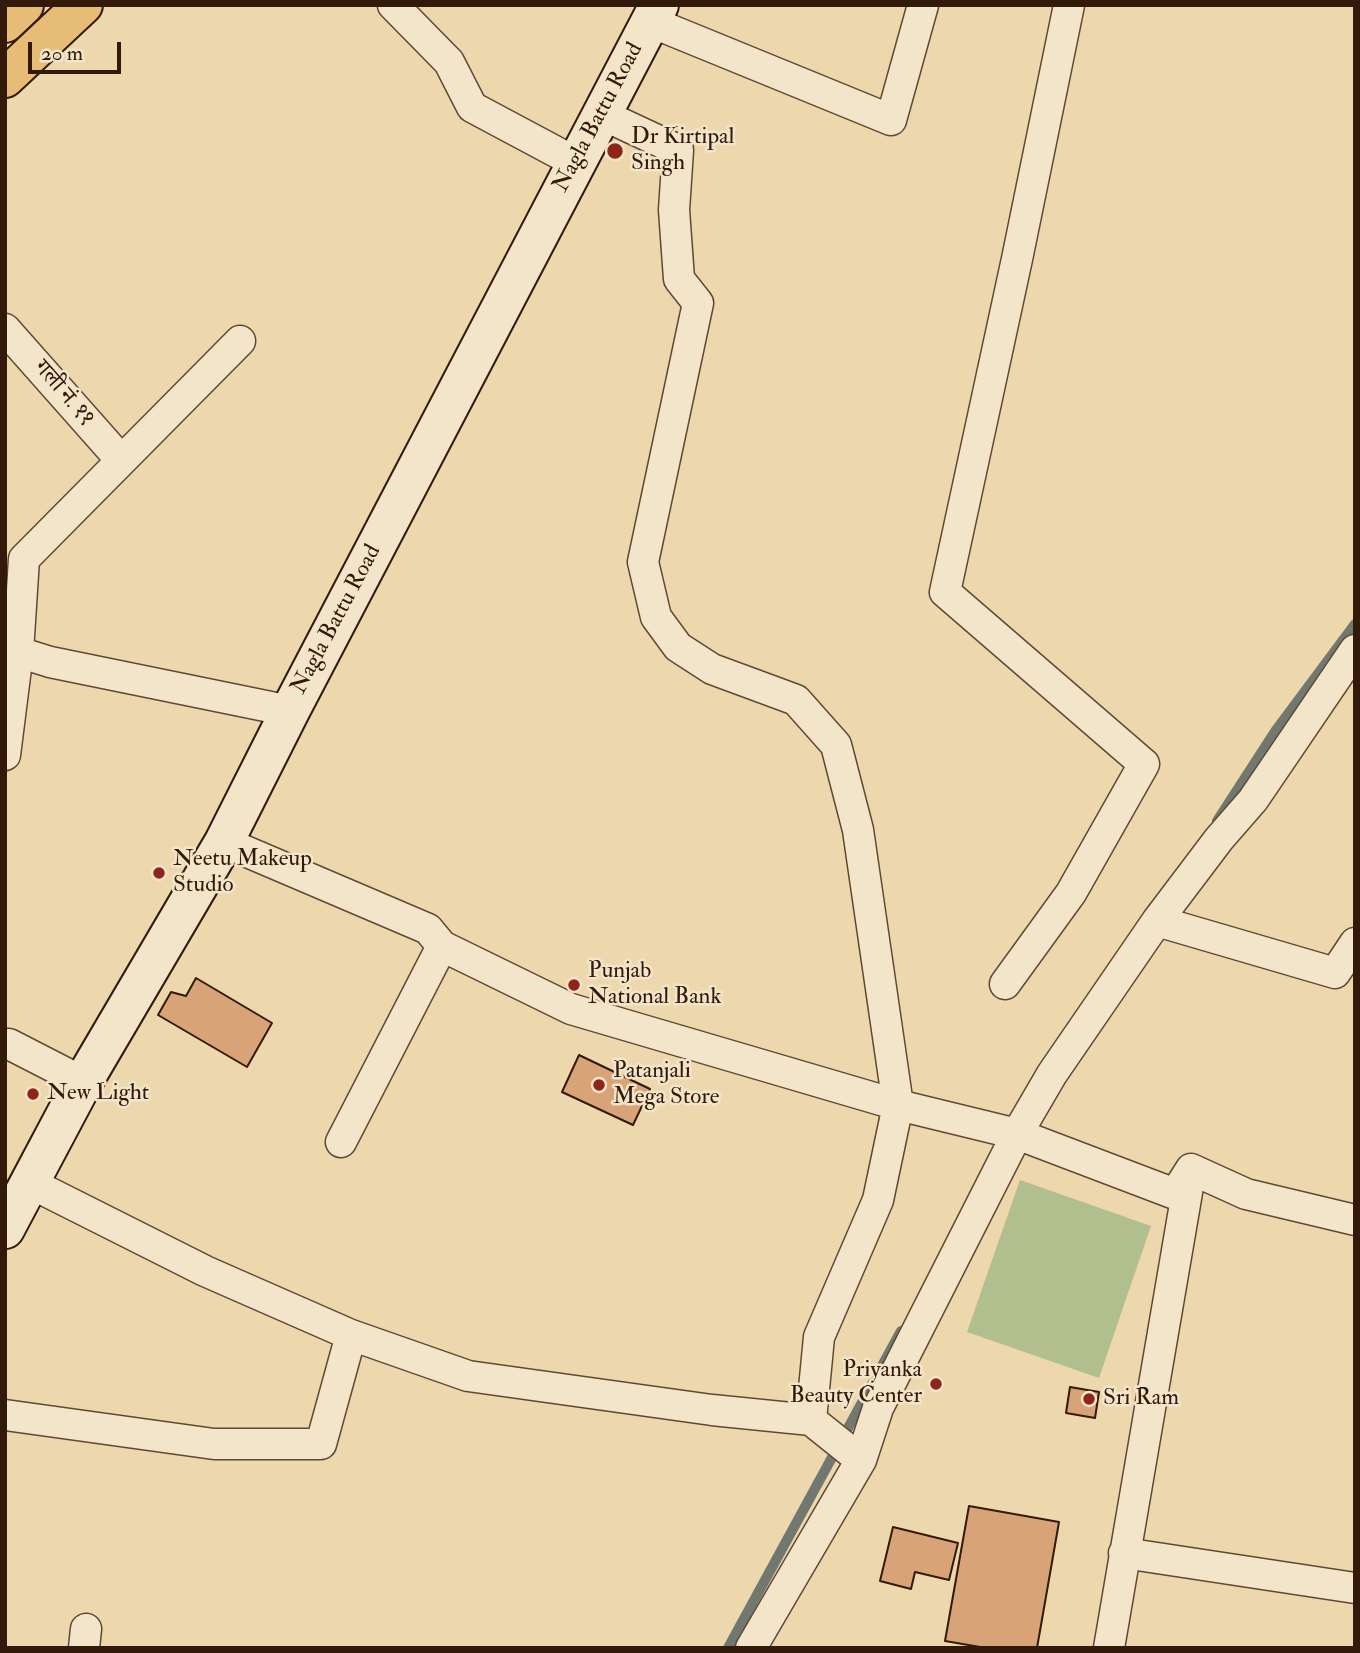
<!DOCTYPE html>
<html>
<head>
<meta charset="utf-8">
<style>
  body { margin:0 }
  #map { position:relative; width:1360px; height:1653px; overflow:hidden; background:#edd7ad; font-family:"IM FELL Double Pica",serif }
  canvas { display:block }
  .frame { position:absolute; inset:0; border:7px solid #32190a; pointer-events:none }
  .scale { position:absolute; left:28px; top:42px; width:93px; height:32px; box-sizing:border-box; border:4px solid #32190a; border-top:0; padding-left:9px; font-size:21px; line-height:24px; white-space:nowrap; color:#32190a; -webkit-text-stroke:5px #f3e5ca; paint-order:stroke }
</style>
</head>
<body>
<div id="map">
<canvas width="1360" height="1653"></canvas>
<div class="frame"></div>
<div class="scale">20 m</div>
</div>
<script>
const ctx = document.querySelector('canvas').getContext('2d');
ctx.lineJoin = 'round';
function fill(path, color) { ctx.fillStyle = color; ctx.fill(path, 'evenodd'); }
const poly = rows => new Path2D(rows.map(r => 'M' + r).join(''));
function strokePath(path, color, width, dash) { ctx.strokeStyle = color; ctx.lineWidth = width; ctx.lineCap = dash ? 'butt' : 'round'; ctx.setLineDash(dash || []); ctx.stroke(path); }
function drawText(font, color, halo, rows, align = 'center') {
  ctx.font = font + ' "IM FELL Double Pica","Noto Serif Devanagari",serif'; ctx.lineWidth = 5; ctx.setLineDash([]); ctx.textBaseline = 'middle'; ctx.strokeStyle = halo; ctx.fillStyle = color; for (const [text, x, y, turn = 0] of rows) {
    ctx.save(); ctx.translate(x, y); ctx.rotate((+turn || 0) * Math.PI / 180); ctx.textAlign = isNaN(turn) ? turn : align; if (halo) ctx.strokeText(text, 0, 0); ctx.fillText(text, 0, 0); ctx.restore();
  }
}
fill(poly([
  [1020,1180,1151,1226,1099,1378,967,1332]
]), '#b1bf8f');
strokePath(poly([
  [1217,821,1276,730,1355,624],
  [728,1648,901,1331]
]), '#71786f', 10);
const building = poly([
  [196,978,272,1023,247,1067,158,1015,171,992,186,996,196,978],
  [579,1055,650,1089,633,1125,562,1092,579,1055],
  [1070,1387,1099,1392,1095,1418,1066,1413,1070,1387],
  [969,1506,1059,1522,1037,1648,986,1648,945,1641,969,1506],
  [893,1527,958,1543,949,1580,915,1572,911,1589,880,1581,893,1527]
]);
fill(building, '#d9a378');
strokePath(building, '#32190a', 2);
const street = poly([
  [393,5,449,62,472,107,575,162],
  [651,22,891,120,923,5],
  [601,114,678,150,674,210,679,279,698,303,643,562,656,617,678,647,712,669,796,700,836,745,858,830,898,1105,878,1200,819,1337,811,1420],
  [5,329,121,460],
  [5,651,18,652,50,662,290,711],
  [5,755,18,652,24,559,240,341],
  [224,842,428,929,442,946,571,1009,898,1105,1017,1134,1175,1194,1191,1169,1109,1648],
  [1157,921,1335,973,1355,943],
  [1005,984,1071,893,1144,764,945,592,1017,259,1069,5],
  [5,1044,9,1044,83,1082],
  [341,1142,442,946],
  [1191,1169,1246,1194,1355,1220],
  [30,1183,205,1271,351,1335,468,1376,712,1410,811,1420,861,1460],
  [5,1415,214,1444,321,1444,351,1335],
  [1124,1553,1355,1588],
  [84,1648,86,1629],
  [751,1648,861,1460,878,1408,1017,1134,1052,1074,1157,921,1219,839,1253,800,1355,650]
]);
const secondary = poly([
  [5,1229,83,1082,224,842,290,711,659,5]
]);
const highway = poly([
  [5,23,24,5],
  [5,78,83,5]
]);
strokePath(street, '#614833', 33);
strokePath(secondary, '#32190a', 42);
strokePath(highway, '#32190a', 42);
strokePath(street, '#f3e5ca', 30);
strokePath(secondary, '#f3e5ca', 38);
strokePath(highway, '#e6bc76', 38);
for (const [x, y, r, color] of [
  [615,151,9,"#8f2418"],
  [159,873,7,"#8f2418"],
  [574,985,7,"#8f2418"],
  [599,1085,7,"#8f2418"],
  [33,1094,7,"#8f2418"],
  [936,1384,7,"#8f2418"],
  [1089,1399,7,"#8f2418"]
]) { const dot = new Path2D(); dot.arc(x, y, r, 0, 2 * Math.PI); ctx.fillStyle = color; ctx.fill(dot); strokePath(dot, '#f3e5ca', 2.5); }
drawText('23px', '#32190a', '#f3e5ca', [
  ["Nagla Battu Road",599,118,-62],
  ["गली नं. ११",63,394,49],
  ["Nagla Battu Road",337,620,-62]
]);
drawText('23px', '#32190a', '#f3e5ca', [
  ["Dr Kirtipal",631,138],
  ["Singh",631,164],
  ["Neetu Makeup",173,860],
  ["Studio",173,886],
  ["Punjab",588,972],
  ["National Bank",588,998],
  ["Patanjali",613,1072],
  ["Mega Store",613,1098],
  ["New Light",47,1094],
  ["Priyanka",922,1371,"right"],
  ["Beauty Center",922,1397,"right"],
  ["Sri Ram",1103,1399]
], 'left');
</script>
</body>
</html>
